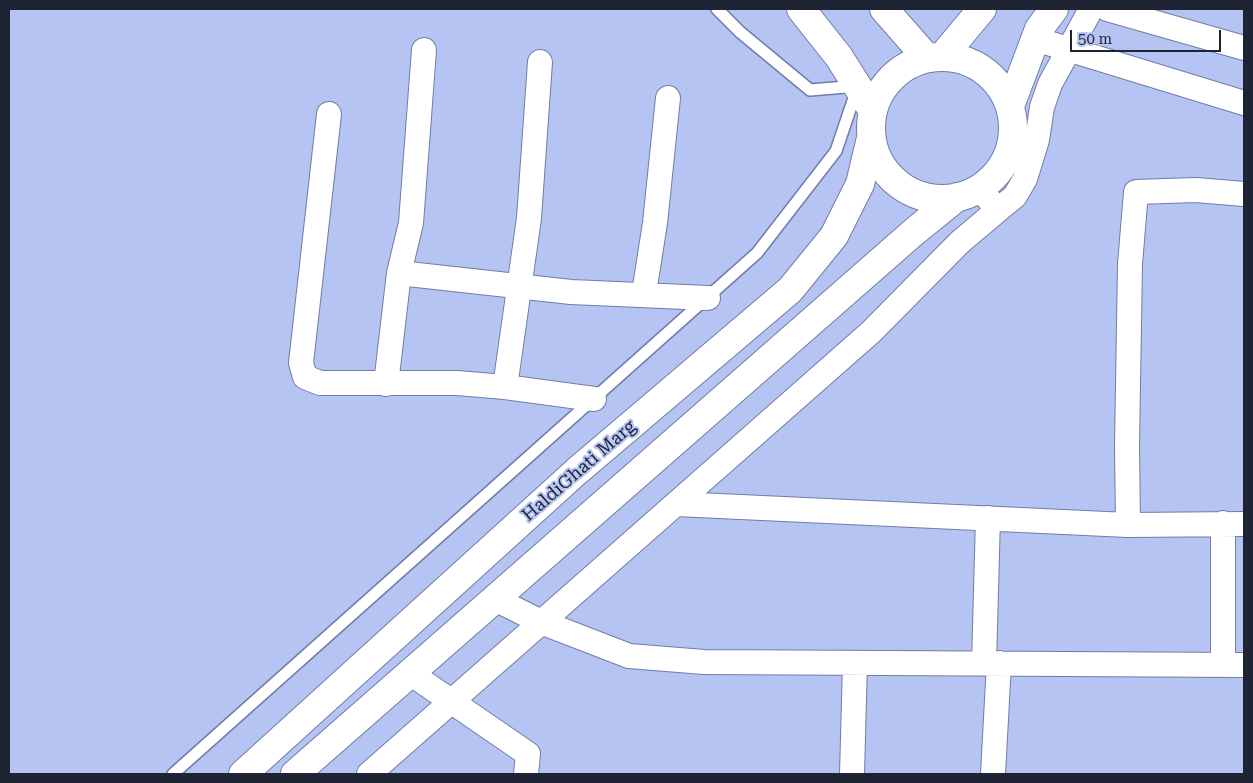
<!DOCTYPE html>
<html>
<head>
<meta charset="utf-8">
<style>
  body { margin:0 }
  #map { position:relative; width:1253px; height:783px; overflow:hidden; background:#b6c4f4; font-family:"Roboto Serif",serif }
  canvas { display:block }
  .frame { position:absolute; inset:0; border:10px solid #1f2435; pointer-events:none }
  .scale { position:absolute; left:1070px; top:30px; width:151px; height:22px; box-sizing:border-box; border:2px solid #1f2435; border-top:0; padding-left:6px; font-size:15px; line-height:18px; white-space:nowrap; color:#1f2435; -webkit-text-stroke:4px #b6c4f4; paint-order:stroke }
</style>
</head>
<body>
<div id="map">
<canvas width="1253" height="783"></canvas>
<div class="frame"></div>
<div class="scale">50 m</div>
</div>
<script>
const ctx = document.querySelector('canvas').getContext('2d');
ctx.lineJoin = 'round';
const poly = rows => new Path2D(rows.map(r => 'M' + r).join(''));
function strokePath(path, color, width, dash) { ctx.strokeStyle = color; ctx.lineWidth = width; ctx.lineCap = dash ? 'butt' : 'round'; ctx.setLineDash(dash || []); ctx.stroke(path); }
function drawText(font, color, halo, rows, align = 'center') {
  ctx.font = font + ' "Roboto Serif",serif'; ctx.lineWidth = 4; ctx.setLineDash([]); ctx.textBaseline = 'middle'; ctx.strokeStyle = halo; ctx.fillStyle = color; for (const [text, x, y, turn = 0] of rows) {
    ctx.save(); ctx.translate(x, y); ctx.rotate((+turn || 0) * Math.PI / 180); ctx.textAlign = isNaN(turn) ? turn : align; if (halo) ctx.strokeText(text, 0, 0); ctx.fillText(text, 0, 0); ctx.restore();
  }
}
const lane = poly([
  [173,774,757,253,836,151,858,86,810,90,740,32,717,9]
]);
const street = poly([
  [1107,9,1244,48],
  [1035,39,1244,103],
  [329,114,301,363,305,377,320,383,457,383,505,387,594,399],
  [1244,194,1196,190,1136,192,1130,264,1127,446,1128,525,1244,524],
  [998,210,1015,196,1025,179,1037,140,1042,107,1050,84,1091,9],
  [399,273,571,292,708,298],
  [644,293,655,223,668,98],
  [386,384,399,273,411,223,424,50],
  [505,387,529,218,540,62],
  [676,504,1128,525],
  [1223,523,1223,665],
  [495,599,541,622,629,656,704,662,1244,665],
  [984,663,988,518],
  [410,673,528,754,526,774],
  [369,774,871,332,960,242,998,210,979,188],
  [852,774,855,663],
  [993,774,999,663]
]);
const secondary = poly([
  [801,9,839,57,873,111],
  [884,9,927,58],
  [942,57,982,9],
  '871 128a71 71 0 1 1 142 0a71 71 0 1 1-142 0Z',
  [1010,106,1039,29,1054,9],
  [243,774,577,471,790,290,834,236,860,184,871,138],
  [295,774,915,231,957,197]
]);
strokePath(lane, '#707da8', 14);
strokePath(street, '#707da8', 26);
strokePath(secondary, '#707da8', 30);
strokePath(lane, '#fff', 11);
strokePath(street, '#fff', 24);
strokePath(secondary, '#fff', 28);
drawText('18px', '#1f2435', '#b6c4f4', [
  ["HaldiGhati Marg",579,471,-41]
]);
</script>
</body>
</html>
